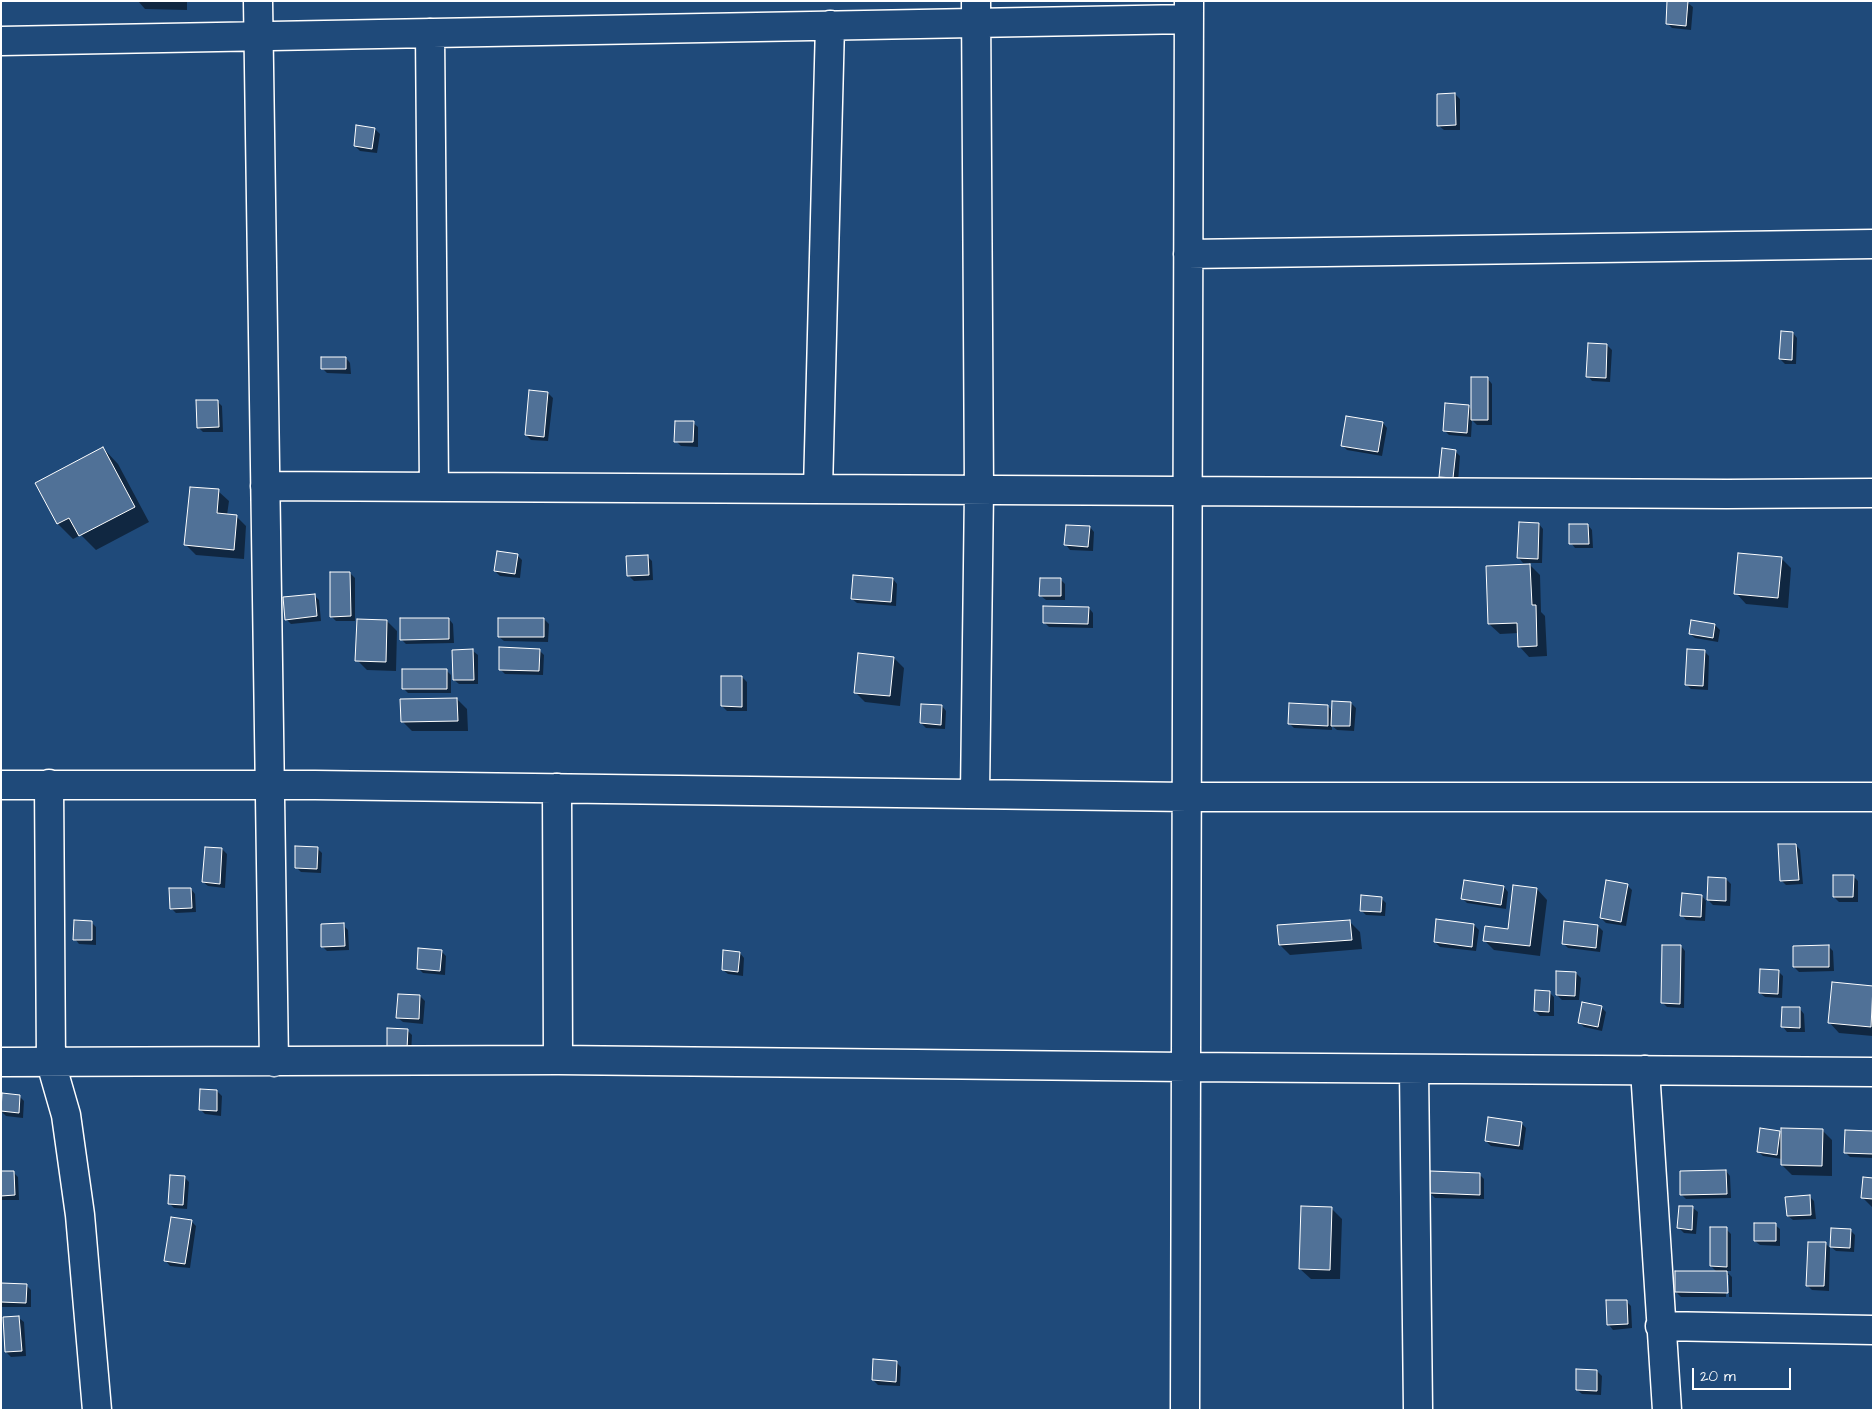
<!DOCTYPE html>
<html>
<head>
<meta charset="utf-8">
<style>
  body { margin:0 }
  #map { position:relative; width:1874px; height:1411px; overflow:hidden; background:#1f4a7a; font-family:"Architects Daughter",sans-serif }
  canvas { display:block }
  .frame { position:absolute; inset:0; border:2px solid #fff; pointer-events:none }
  .scale { position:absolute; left:1692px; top:1368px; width:99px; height:22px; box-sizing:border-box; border:2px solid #fff; border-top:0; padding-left:6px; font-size:15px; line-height:18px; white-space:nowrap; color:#fff; -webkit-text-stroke:4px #1f4a7a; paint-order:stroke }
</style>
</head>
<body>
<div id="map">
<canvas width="1874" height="1411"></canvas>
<div class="frame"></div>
<div class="scale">20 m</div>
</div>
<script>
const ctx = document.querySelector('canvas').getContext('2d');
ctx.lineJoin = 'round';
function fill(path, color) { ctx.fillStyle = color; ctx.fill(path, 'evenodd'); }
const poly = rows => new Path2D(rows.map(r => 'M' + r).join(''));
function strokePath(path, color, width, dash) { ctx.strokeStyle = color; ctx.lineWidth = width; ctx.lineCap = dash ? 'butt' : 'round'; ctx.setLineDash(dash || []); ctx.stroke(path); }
fill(poly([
  [138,1,187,1,187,10,145,9],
  [1688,3,1693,7,1691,30,1672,28,1667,23],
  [1455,94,1460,99,1460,130,1444,130,1439,126],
  [358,127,375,129,380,134,377,153,360,151,355,146],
  [1793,333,1797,338,1796,364,1785,364,1780,359],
  [1607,345,1612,350,1610,382,1592,381,1588,376],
  [346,358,350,363,351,374,327,373,323,369],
  [1488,379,1492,384,1492,425,1477,425,1472,420,1471,437,1449,435,1444,430,1468,406,1472,410],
  [530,392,548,393,553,398,548,441,531,440,526,435],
  [217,401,222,406,223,432,203,432,198,427],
  [693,423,698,427,698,447,681,446,676,441],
  [1383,423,1387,428,1382,456,1347,450,1342,445],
  [103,448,118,464,149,522,96,550,81,535,73,539,58,524,37,484],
  [1455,451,1460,456,1458,482,1445,481,1440,476],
  [218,491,229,501,227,515,236,516,246,526,244,559,196,555,186,545],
  [1539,524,1543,529,1542,563,1523,563,1519,558],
  [1588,525,1592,530,1593,548,1575,548,1571,543],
  [1090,527,1094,532,1093,551,1070,550,1066,545],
  [517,555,522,560,520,578,500,576,495,571],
  [647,556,652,561,653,580,634,581,629,576],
  [1781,558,1791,568,1788,608,1746,604,1736,593],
  [1530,565,1540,575,1541,612,1545,616,1547,656,1529,657,1519,646,1519,633,1500,634,1489,624],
  [350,573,355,578,355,621,336,621,331,616],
  [893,579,897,584,896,606,857,603,852,599],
  [1060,579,1065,584,1065,600,1046,600,1041,596],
  [314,595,319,600,321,621,291,624,286,619],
  [1089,608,1093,613,1093,628,1049,627,1044,622],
  [449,619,453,624,454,643,406,644,401,639],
  [544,619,549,624,548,642,504,641,499,637],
  [387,621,397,631,396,671,367,670,357,660],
  [1715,625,1720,630,1718,642,1695,638,1690,634],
  [539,650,544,655,543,675,505,674,500,669],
  [473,651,478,655,478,684,459,684,454,680],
  [1704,651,1709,656,1708,690,1691,689,1686,684],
  [894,658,904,668,900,706,865,702,855,692],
  [446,670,451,675,451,693,408,693,404,689],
  [742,677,747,682,747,711,727,711,722,706],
  [457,699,467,709,468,731,412,731,402,721],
  [1351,703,1356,708,1354,731,1337,730,1332,726,1332,730,1294,728,1289,723,1328,706,1332,711],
  [942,706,946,711,945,729,926,728,921,723],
  [1796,845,1800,850,1803,884,1786,885,1782,881],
  [317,848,322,853,321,873,301,872,296,867],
  [222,849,227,854,225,888,208,886,203,882],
  [1853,876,1858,881,1858,902,1839,902,1834,897],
  [1726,879,1731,884,1730,906,1713,905,1708,900],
  [1627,885,1632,890,1626,926,1606,923,1601,918],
  [1504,887,1508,892,1506,909,1467,903,1463,899],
  [191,889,195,894,196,912,176,913,171,908],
  [1537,889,1547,900,1540,956,1494,950,1484,940,1509,930],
  [1702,896,1706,901,1705,921,1686,920,1682,915],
  [1381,898,1386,903,1385,916,1366,915,1361,910],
  [91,922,96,927,96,945,79,944,75,939],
  [1350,922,1360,932,1362,949,1290,955,1280,945],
  [343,925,348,930,349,950,327,951,322,946],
  [1474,925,1479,930,1476,951,1440,947,1435,942],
  [1598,926,1603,931,1600,952,1568,948,1564,944],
  [1681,946,1685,951,1684,1008,1667,1007,1663,1003],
  [1829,947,1833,951,1834,971,1799,972,1794,967],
  [441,951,446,956,445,975,423,973,418,968],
  [740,953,744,958,743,976,728,974,723,970],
  [1778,971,1783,976,1782,998,1765,997,1760,993],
  [1576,973,1581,978,1579,1000,1562,1000,1557,995],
  [1873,987,1873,1036,1839,1033,1829,1022],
  [1549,992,1554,997,1554,1016,1540,1016,1535,1011],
  [420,996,425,1001,423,1024,403,1022,398,1018],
  [1601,1007,1606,1012,1602,1031,1584,1027,1579,1022],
  [1800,1009,1804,1014,1805,1032,1787,1032,1783,1027],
  [407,1030,412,1035,411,1054,393,1053],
  [217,1091,222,1096,221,1116,205,1114,200,1109],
  [20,1097,24,1101,23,1118,6,1116,1,1111],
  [1522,1124,1526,1128,1523,1150,1491,1146,1486,1141],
  [1822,1130,1832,1140,1832,1176,1792,1175,1782,1165,1782,1159,1763,1156,1758,1151,1779,1132,1782,1136],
  [1873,1132,1873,1158,1850,1157,1845,1152],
  [1726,1171,1730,1176,1731,1198,1686,1199,1681,1194],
  [1,1172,13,1172,18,1177,19,1200,1,1200],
  [1479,1174,1484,1179,1484,1199,1435,1198,1430,1193],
  [184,1177,189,1182,187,1209,174,1208,170,1204],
  [1873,1179,1873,1208,1862,1197],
  [1809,1196,1814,1201,1816,1219,1793,1220,1788,1216],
  [1693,1208,1698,1212,1696,1234,1684,1233,1679,1228],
  [1332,1209,1342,1219,1340,1279,1311,1279,1300,1269],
  [191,1221,196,1226,190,1268,170,1266,166,1261],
  [1775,1225,1780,1229,1780,1246,1760,1245,1755,1241],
  [1726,1229,1731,1234,1731,1271,1726,1271,1732,1277,1732,1297,1729,1297,1729,1275,1726,1275,1726,1297,1681,1297,1676,1292,1717,1272,1711,1266],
  [1850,1230,1855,1235,1854,1252,1836,1251,1831,1247],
  [1826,1244,1830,1248,1829,1291,1812,1290,1807,1285],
  [1,1284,26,1285,31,1290,31,1307,1,1307],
  [1626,1301,1631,1306,1632,1328,1613,1330,1609,1325],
  [19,1318,24,1322,26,1356,11,1357,6,1352],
  [896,1362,901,1367,900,1386,878,1385,873,1380],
  [1597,1371,1602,1376,1601,1395,1582,1394,1577,1390]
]), '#0007');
const building = poly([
  [1667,1,1688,1,1686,26,1666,24,1667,1],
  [1455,93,1456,125,1437,126,1437,94,1455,93],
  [356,125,375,128,372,149,354,146,356,125],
  [1781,331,1793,332,1792,360,1779,359,1781,331],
  [1588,343,1607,344,1606,378,1586,377,1588,343],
  [321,357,346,357,346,369,321,369,321,357],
  [1471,377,1488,377,1488,420,1471,420,1471,377],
  [529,390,548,392,544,437,525,435,529,390],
  [196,400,218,400,219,427,197,428,196,400],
  [1445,403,1469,405,1467,433,1443,431,1445,403],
  [1346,416,1383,422,1378,452,1341,446,1346,416],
  [675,421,694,421,693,442,674,442,675,421],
  [103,447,135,507,79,536,69,518,57,524,35,483,103,447],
  [1442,448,1456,450,1453,478,1439,477,1442,448],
  [190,487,219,489,217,513,237,515,234,550,184,545,190,487],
  [1519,522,1539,523,1538,559,1517,558,1519,522],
  [1569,524,1588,524,1589,544,1569,544,1569,524],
  [1066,525,1090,526,1088,547,1064,545,1066,525],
  [497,551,518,554,515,574,494,571,497,551],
  [1738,553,1782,557,1778,598,1734,594,1738,553],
  [648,555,649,575,627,576,626,556,648,555],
  [1530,564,1532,605,1536,605,1537,646,1518,647,1517,623,1488,624,1486,566,1530,564],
  [330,572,350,572,351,616,330,617,330,572],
  [853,575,893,578,891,602,851,599,853,575],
  [1040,578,1061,578,1061,596,1039,596,1040,578],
  [315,594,317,616,285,620,283,597,315,594],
  [1043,606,1089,607,1088,624,1043,623,1043,606],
  [400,618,449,618,449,639,400,640,400,618],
  [498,618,544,618,544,637,498,637,498,618],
  [357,619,387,620,386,662,355,661,357,619],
  [1691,620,1715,624,1713,638,1689,634,1691,620],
  [499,647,540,649,539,671,499,670,499,647],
  [473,649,474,680,453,680,452,650,473,649],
  [1687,649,1705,650,1703,686,1685,685,1687,649],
  [858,653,894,657,890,696,854,693,858,653],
  [402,669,447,669,447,689,402,689,402,669],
  [721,676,742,676,742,707,721,706,721,676],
  [457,698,458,721,401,722,400,699,457,698],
  [1332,701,1351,702,1350,726,1331,726,1332,701],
  [1289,703,1328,705,1328,726,1288,724,1289,703],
  [921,704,942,705,941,725,920,723,921,704],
  [1778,844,1796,844,1799,880,1780,881,1778,844],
  [295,846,318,847,317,869,295,868,295,846],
  [205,847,222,848,220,884,202,882,205,847],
  [1833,875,1854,875,1853,897,1833,897,1833,875],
  [1708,877,1726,878,1726,901,1707,900,1708,877],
  [1464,880,1504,886,1501,905,1461,899,1464,880],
  [1606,880,1628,884,1621,922,1600,918,1606,880],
  [1513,885,1537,888,1530,946,1483,941,1485,926,1508,929,1513,885],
  [169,888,191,888,192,908,170,909,169,888],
  [1682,893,1702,895,1701,917,1680,916,1682,893],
  [1361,895,1382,897,1381,912,1360,911,1361,895],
  [1436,919,1474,924,1472,947,1434,942,1436,919],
  [74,920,92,921,92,940,73,940,74,920],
  [1350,920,1352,940,1279,945,1277,925,1350,920],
  [1564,921,1598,925,1596,948,1562,944,1564,921],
  [344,923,345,946,321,947,321,924,344,923],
  [1662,945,1681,945,1680,1004,1661,1003,1662,945],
  [1829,945,1829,967,1793,967,1793,946,1829,945],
  [418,948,442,950,440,971,417,969,418,948],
  [723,950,740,952,738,972,722,970,723,950],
  [1760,969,1779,970,1778,994,1759,993,1760,969],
  [1556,971,1576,972,1575,996,1556,995,1556,971],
  [1832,982,1873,986,1871,1027,1828,1023,1832,982],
  [1535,990,1550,991,1549,1012,1534,1011,1535,990],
  [398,994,420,995,419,1019,396,1018,398,994],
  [1582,1002,1602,1006,1598,1027,1578,1023,1582,1002],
  [1782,1007,1800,1007,1800,1028,1781,1027,1782,1007],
  [387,1028,408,1029,407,1049,387,1049,387,1028],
  [200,1089,217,1090,217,1111,199,1110,200,1089],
  [2,1093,20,1095,19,1113,1,1111,2,1093],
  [1488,1117,1522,1122,1519,1146,1485,1141,1488,1117],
  [1760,1128,1780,1131,1777,1155,1757,1152,1760,1128],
  [1781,1128,1823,1129,1822,1166,1781,1165,1781,1128],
  [1845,1130,1873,1131,1873,1154,1844,1153,1845,1130],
  [1726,1170,1727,1194,1680,1195,1680,1171,1726,1170],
  [1,1171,14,1171,15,1195,1,1196,1,1171],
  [1430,1171,1480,1173,1480,1195,1429,1193,1430,1171],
  [170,1175,185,1176,183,1205,168,1204,170,1175],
  [1863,1177,1873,1178,1873,1199,1861,1198,1863,1177],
  [1810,1195,1811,1215,1787,1216,1785,1197,1810,1195],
  [1301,1206,1332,1207,1330,1270,1299,1269,1301,1206],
  [1679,1206,1693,1206,1692,1230,1677,1228,1679,1206],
  [171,1217,192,1220,185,1264,164,1261,171,1217],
  [1754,1223,1776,1223,1776,1241,1754,1241,1754,1223],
  [1710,1227,1727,1227,1727,1267,1710,1266,1710,1227],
  [1831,1228,1851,1229,1850,1248,1830,1247,1831,1228],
  [1808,1242,1826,1242,1824,1286,1806,1286,1808,1242],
  [1675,1271,1727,1271,1728,1293,1675,1292,1675,1271],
  [1,1283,27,1284,26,1303,1,1302,1,1283],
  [1606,1300,1627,1300,1628,1324,1607,1325,1606,1300],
  [19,1316,22,1351,5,1352,3,1317,19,1316],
  [873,1359,897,1361,896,1382,872,1380,873,1359],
  [1576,1369,1597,1370,1597,1391,1576,1390,1576,1369]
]);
fill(building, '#507197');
strokePath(building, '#fff', 1);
const minor = poly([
  [258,1,274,1062],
  [430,33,434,487],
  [1,41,1189,19],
  [1188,254,1873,244],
  [265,486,1727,494,1873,493],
  [818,489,830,25],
  [49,784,51,1063,66,1115,80,1215,97,1410],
  [1,785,315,785,1187,797,1873,797],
  [557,788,558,1060],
  [975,794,979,490,976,1],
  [1,1062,558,1060,1186,1067,1873,1072],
  [1414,1069,1418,1410],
  [1645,1070,1667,1410],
  [1660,1326,1873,1330],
  [1185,1410,1189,1]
]);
strokePath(minor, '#fff', 31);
strokePath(minor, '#1f4a7a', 28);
</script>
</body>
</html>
